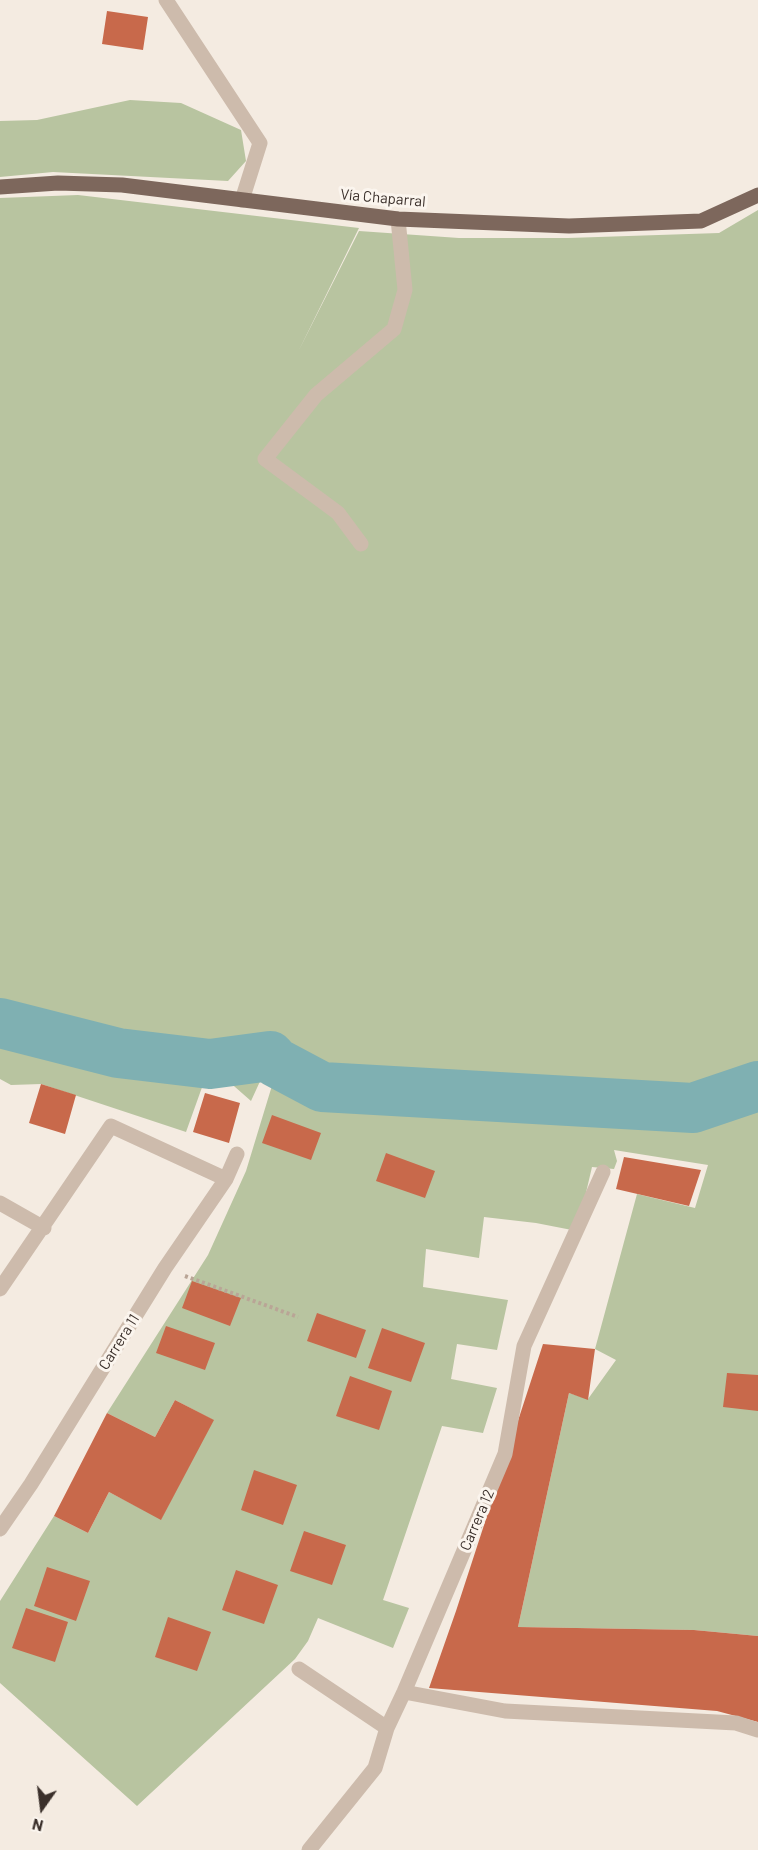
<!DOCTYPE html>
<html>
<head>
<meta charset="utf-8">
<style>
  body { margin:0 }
  #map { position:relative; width:758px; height:1850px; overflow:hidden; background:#f4ebe1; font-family:Barlow,sans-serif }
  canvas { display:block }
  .north { position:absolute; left:12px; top:1778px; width:60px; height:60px; -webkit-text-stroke:4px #fbf5ee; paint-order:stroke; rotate:194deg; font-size:16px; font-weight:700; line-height:24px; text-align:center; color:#3b302b }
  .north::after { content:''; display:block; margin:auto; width:21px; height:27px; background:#3b302b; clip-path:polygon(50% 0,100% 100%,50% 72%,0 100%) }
</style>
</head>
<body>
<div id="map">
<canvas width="758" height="1850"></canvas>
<div class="north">N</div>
</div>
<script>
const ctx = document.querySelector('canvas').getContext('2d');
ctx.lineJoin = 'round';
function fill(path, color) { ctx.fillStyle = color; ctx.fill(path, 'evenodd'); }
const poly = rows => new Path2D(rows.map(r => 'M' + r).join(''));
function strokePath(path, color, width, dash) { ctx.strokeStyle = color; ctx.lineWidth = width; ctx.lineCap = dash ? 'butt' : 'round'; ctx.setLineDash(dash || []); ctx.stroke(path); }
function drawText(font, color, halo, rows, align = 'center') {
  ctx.font = font + ' Barlow,sans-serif'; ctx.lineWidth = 6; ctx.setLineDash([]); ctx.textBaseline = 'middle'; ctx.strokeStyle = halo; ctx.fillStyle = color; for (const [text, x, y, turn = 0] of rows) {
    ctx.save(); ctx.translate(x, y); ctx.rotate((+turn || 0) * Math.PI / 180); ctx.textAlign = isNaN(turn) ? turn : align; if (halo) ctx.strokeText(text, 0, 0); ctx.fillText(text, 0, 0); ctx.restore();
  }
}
fill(poly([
  [130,100,181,103,241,130,246,161,228,181,53,172,0,177,0,121,37,120],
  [78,195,359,228,299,350,359,231,459,238,568,238,719,233,758,210,758,1636,694,1630,518,1627,569,1393,588,1399,616,1360,595,1349,637,1194,695,1208,708,1165,614,1150,617,1161,614,1169,592,1167,577,1231,536,1223,484,1217,479,1258,426,1249,423,1287,508,1300,497,1350,457,1344,451,1379,497,1388,483,1433,442,1426,383,1600,409,1608,393,1648,318,1618,308,1641,295,1659,137,1806,0,1683,0,1601,54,1516,88,1533,109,1492,161,1519,213,1420,175,1400,155,1437,107,1413,208,1255,246,1171,274,1079,262,1077,251,1101,210,1065,186,1132,41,1084,11,1085,0,1079,0,198]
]), '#b8c4a0');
strokePath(poly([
  [0,1023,118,1053,210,1064,270,1056,275,1062,322,1087,693,1108,758,1086]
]), '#7fb0b2', 50);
fill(poly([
  [107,11,148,17,143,50,102,44],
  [41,1084,76,1095,65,1134,29,1123],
  [205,1093,240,1103,229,1143,193,1132],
  [272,1115,321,1133,311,1160,262,1143],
  [386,1153,435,1171,425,1198,376,1181],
  [624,1157,701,1170,689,1206,616,1189],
  [192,1281,241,1298,230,1326,182,1308],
  [317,1313,366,1330,356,1358,307,1341],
  [166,1326,215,1343,205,1370,156,1353],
  [382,1328,425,1343,411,1382,368,1368],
  [543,1344,595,1349,588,1400,569,1393,518,1627,694,1630,758,1636,758,1722,717,1711,429,1688,456,1611],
  [727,1373,758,1375,758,1411,723,1407],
  [350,1376,392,1391,379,1430,336,1416],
  [175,1400,214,1420,161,1520,109,1492,88,1533,54,1516,107,1413,155,1437],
  [254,1470,297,1485,283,1525,241,1510],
  [304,1531,346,1545,332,1585,290,1571],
  [47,1567,90,1581,76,1621,34,1606],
  [236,1570,278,1585,264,1624,222,1610],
  [26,1608,68,1622,55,1662,12,1648],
  [168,1617,211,1632,197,1671,155,1657]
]), '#c8694b');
strokePath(poly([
  [185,1276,298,1317]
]), '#b9a596', 4, [3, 3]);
strokePath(poly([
  [166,0,260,143,242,200],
  [361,544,338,513,265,459,316,395,394,329,405,290,398,219],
  [0,1203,44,1228],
  [0,1289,111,1126,226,1179],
  [0,1529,31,1484,165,1268,226,1179,237,1154],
  [299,1669,387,1728],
  [404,1692,505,1711,736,1723,758,1730],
  [309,1850,375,1768,387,1728,404,1692,505,1454,524,1346,603,1172]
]), '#cdbbac', 15);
strokePath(poly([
  [0,187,58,183,122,185,398,219,569,226,701,221,758,195]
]), '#7d675c', 15);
drawText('15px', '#3b302b', '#fbf5ee', [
  ["Vía Chaparral",383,198,5],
  ["Carrera 11",119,1342,-58],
  ["Carrera 12",477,1520,-67]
]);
</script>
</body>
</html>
